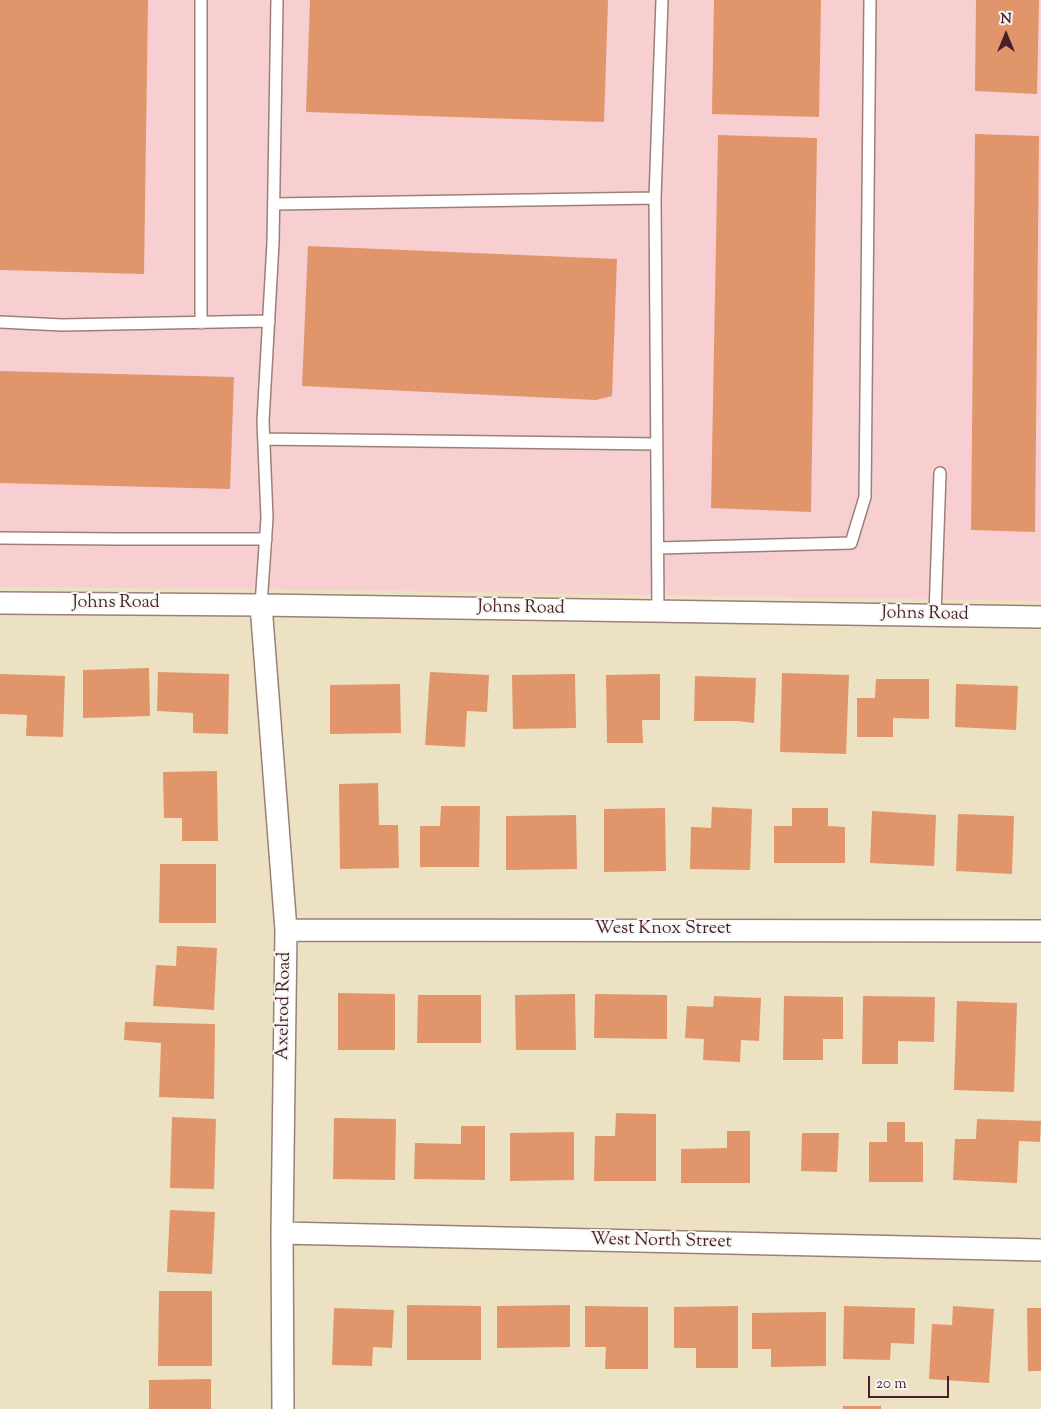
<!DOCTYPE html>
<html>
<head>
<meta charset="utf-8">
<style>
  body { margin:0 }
  #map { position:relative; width:1041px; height:1409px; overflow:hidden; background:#ede1c3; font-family:"Sorts Mill Goudy",serif }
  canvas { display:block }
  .north { position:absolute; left:981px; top:10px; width:50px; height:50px; -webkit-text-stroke:4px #f6f6f2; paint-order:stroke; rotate:0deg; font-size:14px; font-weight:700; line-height:20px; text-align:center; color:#4a1f2b }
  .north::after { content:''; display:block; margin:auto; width:18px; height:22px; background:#4a1f2b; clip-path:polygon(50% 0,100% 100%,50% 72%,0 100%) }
  .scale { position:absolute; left:868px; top:1376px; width:81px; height:22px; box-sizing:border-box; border:2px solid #4a1f2b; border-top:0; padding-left:6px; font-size:15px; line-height:18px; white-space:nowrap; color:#4a1f2b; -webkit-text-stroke:4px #f6f6f2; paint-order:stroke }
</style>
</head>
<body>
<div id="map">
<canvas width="1041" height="1409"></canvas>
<div class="north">N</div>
<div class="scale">20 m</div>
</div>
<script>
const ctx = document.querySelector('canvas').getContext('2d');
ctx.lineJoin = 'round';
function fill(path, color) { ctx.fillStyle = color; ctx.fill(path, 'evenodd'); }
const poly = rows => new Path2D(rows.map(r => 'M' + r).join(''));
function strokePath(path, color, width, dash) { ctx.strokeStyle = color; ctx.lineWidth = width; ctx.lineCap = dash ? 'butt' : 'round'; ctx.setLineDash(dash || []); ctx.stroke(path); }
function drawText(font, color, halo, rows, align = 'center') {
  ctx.font = font + ' "Sorts Mill Goudy",serif'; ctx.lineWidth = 4; ctx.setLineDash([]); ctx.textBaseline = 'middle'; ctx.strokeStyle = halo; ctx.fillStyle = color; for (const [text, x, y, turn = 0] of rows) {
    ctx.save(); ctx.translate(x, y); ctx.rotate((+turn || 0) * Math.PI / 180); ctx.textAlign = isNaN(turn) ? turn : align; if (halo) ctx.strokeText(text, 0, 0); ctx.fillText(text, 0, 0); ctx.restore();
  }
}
fill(poly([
  [0,0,1041,0,1041,601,274,589,273,588,260,589,0,587]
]), '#f7cfd0');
fill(poly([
  [0,0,148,0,144,274,0,270],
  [310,0,608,0,604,122,306,112],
  [714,0,821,0,819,117,712,114],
  [976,0,1039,0,1037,94,975,91],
  [975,134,1039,136,1035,532,971,530],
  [718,135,817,138,811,512,711,508],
  [308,246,617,259,612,396,596,400,302,386],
  [0,371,234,377,230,489,0,483],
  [149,668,150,716,83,718,83,670],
  [158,672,229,674,228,734,193,733,193,713,157,711],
  [430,672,489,675,487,712,467,711,465,747,425,745],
  [782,673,849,675,846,754,780,752],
  [0,674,65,676,63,737,26,736,27,715,0,714],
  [575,674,576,728,513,729,512,675],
  [660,674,660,720,642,720,643,743,607,743,606,675],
  [695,676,756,678,754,723,737,721,694,721],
  [876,679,929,679,929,719,893,718,893,737,857,737,857,698,875,698],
  [400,684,401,733,330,734,330,685],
  [956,684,1018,686,1016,730,955,727],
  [217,771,218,841,182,841,182,818,164,818,163,772],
  [378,783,379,825,398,825,399,868,340,869,339,784],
  [441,806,480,806,479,867,420,867,420,826,440,826],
  [712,807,752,809,750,870,690,869,691,827,711,828],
  [665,808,666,871,604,872,604,809],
  [792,808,828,808,828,826,845,827,845,863,774,863,774,826,792,826],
  [872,811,936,815,934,866,870,863],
  [958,814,1014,816,1012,874,956,871],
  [576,815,577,869,506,870,506,816],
  [160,864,216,864,216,923,159,923],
  [177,946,217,948,214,1010,153,1006,156,965,176,966],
  [338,993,395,994,395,1050,338,1050],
  [575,994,576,1050,516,1050,515,995],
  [595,994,667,995,667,1039,594,1038],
  [418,995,481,995,481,1043,417,1043],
  [714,996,761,998,759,1041,741,1040,740,1062,703,1060,704,1039,685,1038,687,1006,713,1007],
  [784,996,843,997,843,1039,823,1039,823,1060,783,1060],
  [863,996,935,997,934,1042,898,1041,898,1064,862,1064],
  [957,1001,1017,1003,1014,1092,954,1090],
  [125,1022,215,1024,214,1099,159,1097,161,1043,124,1040],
  [616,1113,656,1114,656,1181,594,1181,595,1136,615,1136],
  [172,1117,216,1119,214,1189,170,1188],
  [334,1118,396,1119,395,1180,333,1179],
  [977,1119,1041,1121,1040,1142,1019,1141,1017,1183,953,1180,955,1139,976,1139],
  [887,1122,905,1122,905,1142,923,1142,923,1182,869,1182,869,1142,887,1142],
  [461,1126,485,1126,485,1180,414,1179,415,1143,461,1144],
  [727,1131,750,1131,750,1183,681,1183,681,1149,727,1148],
  [574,1132,574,1180,510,1181,510,1133],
  [802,1133,839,1133,837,1172,801,1171],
  [170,1210,215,1212,212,1274,167,1272],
  [159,1291,212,1291,212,1366,158,1366],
  [407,1305,481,1306,481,1360,407,1360],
  [570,1305,570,1347,497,1348,497,1306],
  [585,1306,648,1307,648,1369,605,1369,606,1347,585,1347],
  [738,1306,738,1368,696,1368,696,1348,674,1348,674,1307],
  [844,1306,915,1308,914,1344,891,1343,890,1360,843,1359],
  [953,1306,994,1309,989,1383,929,1379,932,1324,952,1325],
  [334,1308,394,1310,392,1348,373,1347,372,1366,332,1365],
  [1027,1308,1041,1308,1041,1371,1028,1371],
  [826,1312,826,1366,771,1367,771,1349,752,1349,752,1313],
  [211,1379,211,1409,149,1409,149,1380],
  [843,1406,881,1406,881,1409,843,1409]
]), '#e1956a');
const lane = poly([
  [201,0,201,323],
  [655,198,662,0],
  [274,204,655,198,658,611],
  [0,322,62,325,269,321],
  [264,439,657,444],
  [0,538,118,539,266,539],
  [658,548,851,543,865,497,870,0],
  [261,605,267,518,263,421,273,243,277,0],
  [935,615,940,473]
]);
const street = poly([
  [0,603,261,605,1041,617],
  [261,605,286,930,282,1233,283,1409],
  [286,930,1041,931],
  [282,1233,1041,1250]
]);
strokePath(lane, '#9c8077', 14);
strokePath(street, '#9c8077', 24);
strokePath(lane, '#fff', 11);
strokePath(street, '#fff', 21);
drawText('18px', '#4a1f2b', '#f6f6f2', [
  ["Johns Road",116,604],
  ["Johns Road",521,609,1],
  ["Johns Road",925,615,1],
  ["West Knox Street",663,930],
  ["Axelrod Road",285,1006,-89],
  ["West North Street",661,1242,1]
]);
</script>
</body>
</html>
